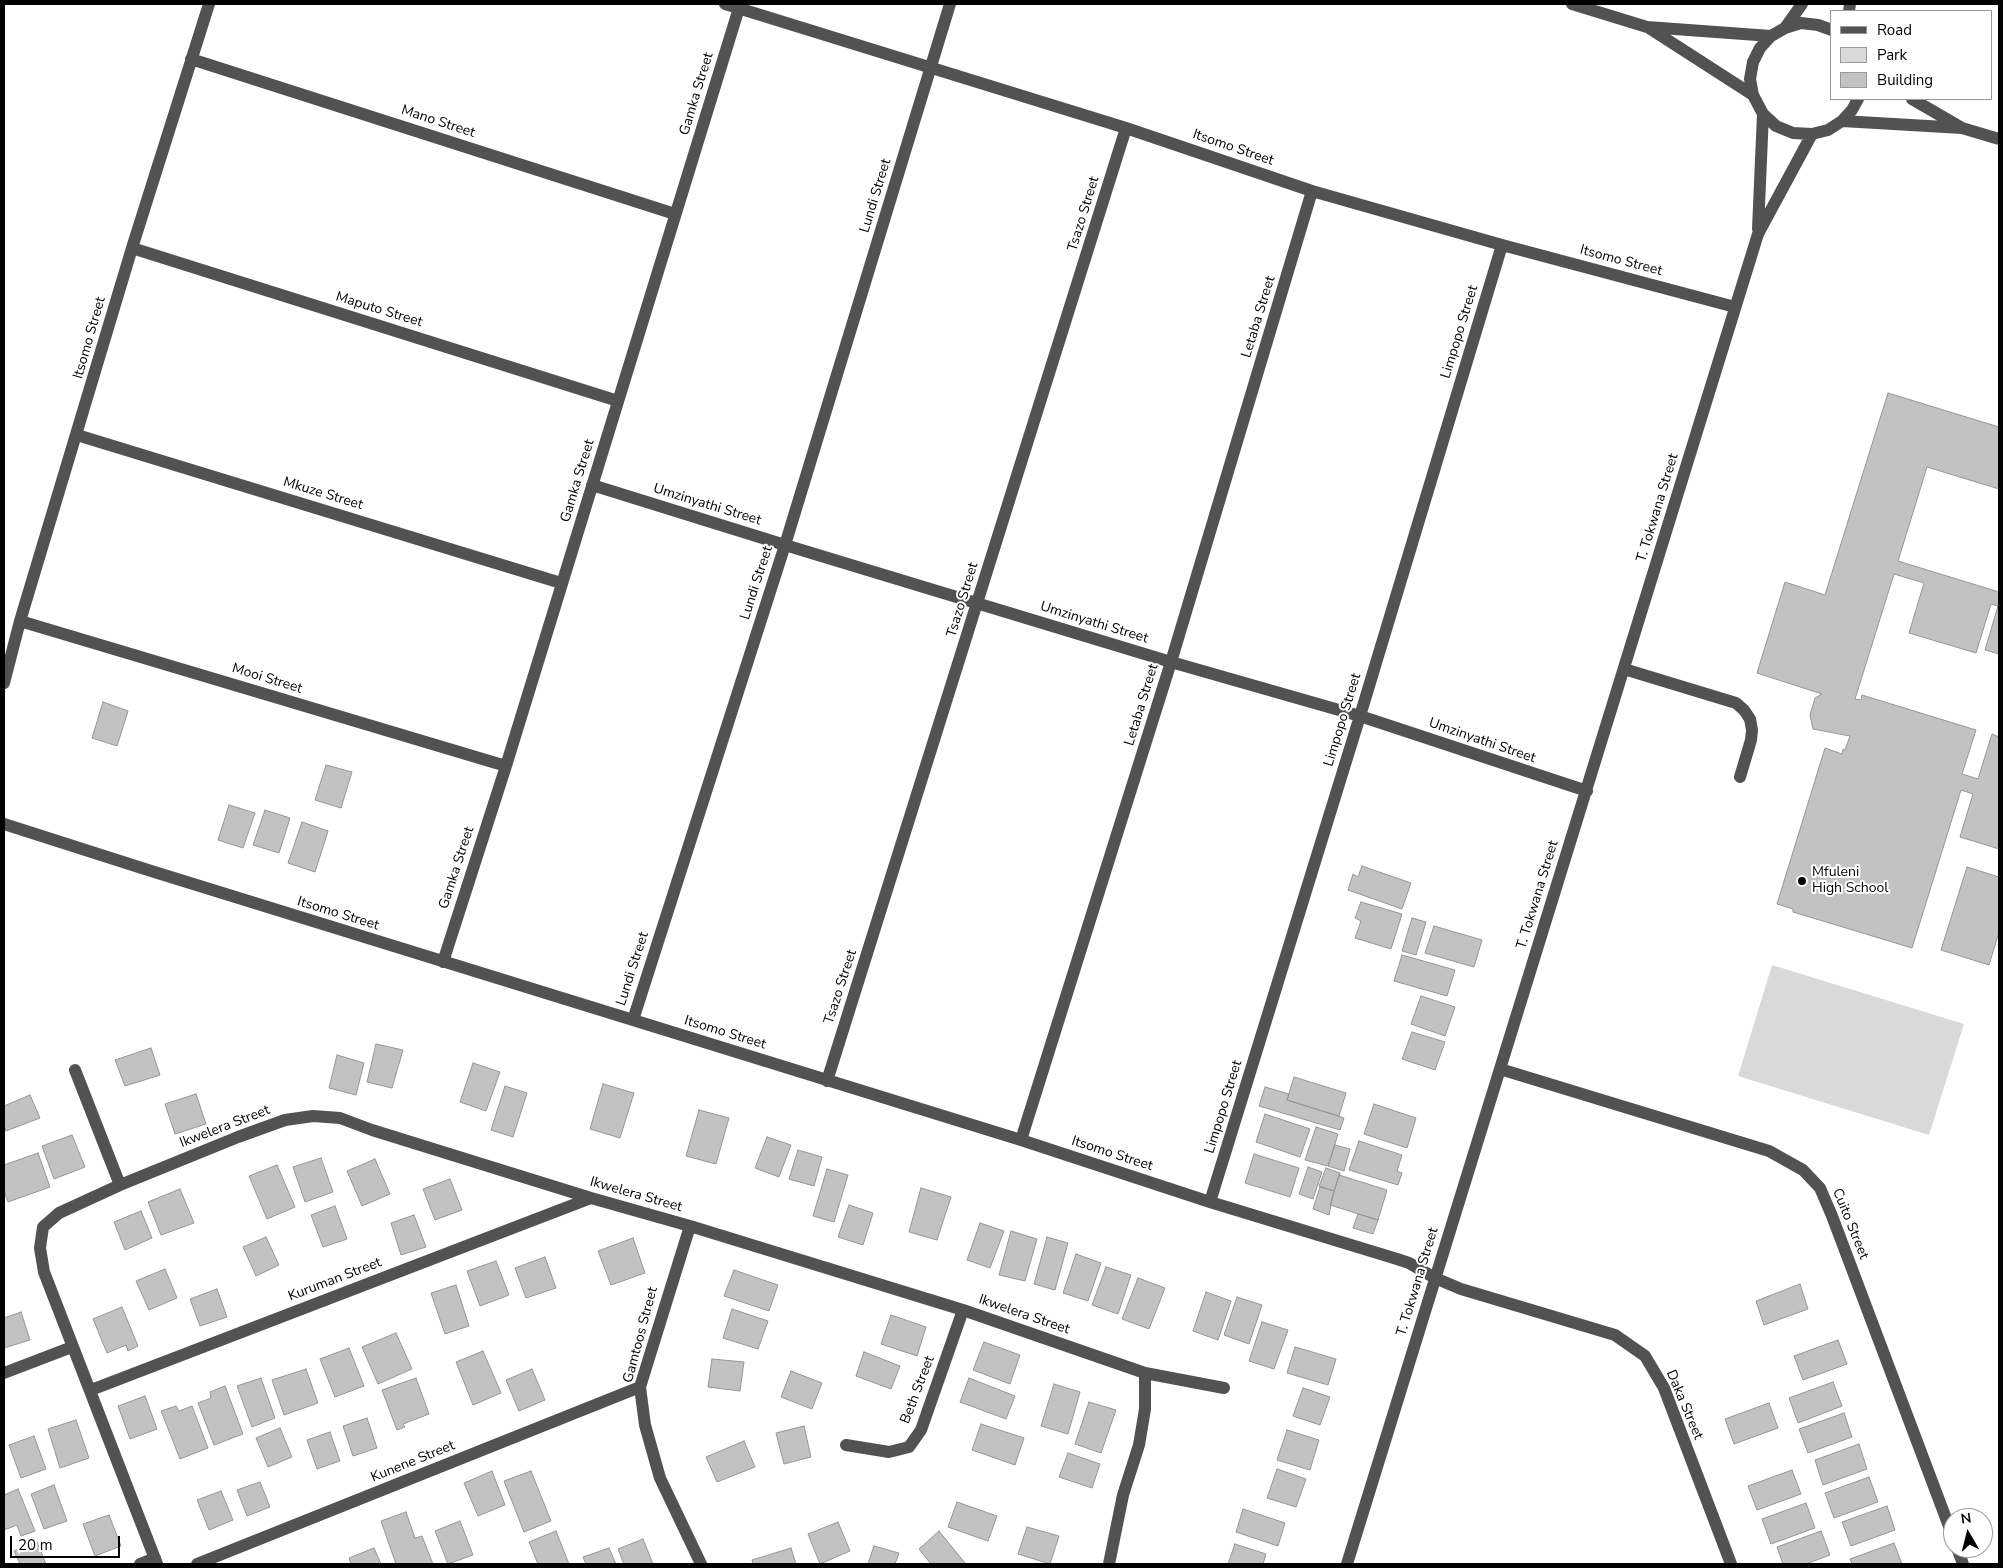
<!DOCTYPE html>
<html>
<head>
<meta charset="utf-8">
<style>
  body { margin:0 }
  #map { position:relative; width:2003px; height:1568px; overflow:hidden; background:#fff; font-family:"Nunito Sans",sans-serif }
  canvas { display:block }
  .frame { position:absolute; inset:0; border:5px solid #000; pointer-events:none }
  .legend { position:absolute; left:1830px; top:10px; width:162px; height:90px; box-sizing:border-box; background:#fff; border:1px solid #999; margin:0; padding:6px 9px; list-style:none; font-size:15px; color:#000 }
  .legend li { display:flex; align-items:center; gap:10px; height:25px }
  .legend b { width:25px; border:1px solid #999 }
  .north { position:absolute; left:1943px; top:1508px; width:50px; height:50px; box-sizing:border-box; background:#fff; border:1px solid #999; border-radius:50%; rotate:352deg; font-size:14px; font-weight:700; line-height:20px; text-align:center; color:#000 }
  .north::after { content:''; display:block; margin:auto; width:18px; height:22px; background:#000; clip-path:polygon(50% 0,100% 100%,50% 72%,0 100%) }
  .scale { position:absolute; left:10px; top:1536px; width:110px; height:22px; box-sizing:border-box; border:2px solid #000; border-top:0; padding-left:6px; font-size:15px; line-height:18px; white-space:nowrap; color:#000; -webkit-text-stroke:4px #fff; paint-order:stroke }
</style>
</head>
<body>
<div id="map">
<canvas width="2003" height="1568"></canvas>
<div class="frame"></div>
<ul class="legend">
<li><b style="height:6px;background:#525252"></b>Road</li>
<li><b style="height:14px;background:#d9d9d9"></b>Park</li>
<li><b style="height:14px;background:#c2c2c2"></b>Building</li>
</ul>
<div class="north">N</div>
<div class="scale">20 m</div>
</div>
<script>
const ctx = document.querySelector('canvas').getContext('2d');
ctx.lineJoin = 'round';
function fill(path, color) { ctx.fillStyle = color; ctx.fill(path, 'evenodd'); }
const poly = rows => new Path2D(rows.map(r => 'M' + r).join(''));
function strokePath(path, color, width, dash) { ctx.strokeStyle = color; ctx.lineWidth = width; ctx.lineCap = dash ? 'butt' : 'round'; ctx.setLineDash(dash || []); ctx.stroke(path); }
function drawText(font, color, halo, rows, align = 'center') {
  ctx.font = font + ' "Nunito Sans",sans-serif'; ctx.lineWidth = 4; ctx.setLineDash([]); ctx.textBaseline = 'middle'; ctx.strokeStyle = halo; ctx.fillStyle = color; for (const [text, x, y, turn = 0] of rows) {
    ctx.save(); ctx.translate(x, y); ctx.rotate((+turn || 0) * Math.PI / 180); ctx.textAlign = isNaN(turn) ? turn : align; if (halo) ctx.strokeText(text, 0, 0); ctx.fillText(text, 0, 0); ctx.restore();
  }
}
fill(poly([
  [1772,965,1964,1024,1929,1135,1738,1076]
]), '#d9d9d9');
const building = poly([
  [1888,393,1999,427,1999,489,1927,467,1898,561,1999,592,1999,654,1985,650,1998,606,1991,604,1976,653,1909,633,1924,583,1894,574,1855,699,1861,700,1862,695,1976,730,1962,774,1978,779,1992,734,1999,737,1999,849,1960,837,1973,794,1961,790,1912,948,1793,912,1793,909,1777,904,1825,748,1842,754,1843,749,1845,750,1850,736,1813,729,1810,715,1815,698,1822,694,1757,673,1785,582,1825,595,1888,393],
  [103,702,128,711,117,746,92,738,103,702],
  [326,765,352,772,341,808,315,800,326,765],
  [229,805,255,813,243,848,218,840,229,805],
  [265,810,290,818,279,853,253,845,265,810],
  [302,822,328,831,315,872,288,863,302,822],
  [1362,866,1411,883,1402,909,1348,890,1353,874,1358,877,1362,866],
  [1967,867,1999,877,1999,932,1989,965,1941,950,1967,867],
  [1361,902,1402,914,1391,949,1355,938,1361,921,1355,918,1361,902],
  [1412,918,1426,922,1416,955,1402,951,1412,918],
  [1434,926,1482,940,1474,967,1425,953,1434,926],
  [1402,955,1455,970,1447,996,1394,981,1402,955],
  [1421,996,1455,1007,1445,1036,1411,1024,1421,996],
  [1412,1032,1445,1042,1435,1070,1402,1059,1412,1032],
  [376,1044,403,1050,392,1088,367,1082,376,1044],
  [151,1048,160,1075,125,1086,115,1060,151,1048],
  [337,1055,364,1063,356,1095,329,1088,337,1055],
  [473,1063,500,1072,486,1111,460,1102,473,1063],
  [1294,1077,1346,1093,1339,1116,1287,1100,1294,1077],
  [603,1084,634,1093,620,1138,590,1129,603,1084],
  [505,1086,527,1093,513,1137,491,1130,505,1086],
  [1265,1087,1289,1094,1287,1100,1344,1118,1340,1130,1259,1106,1265,1087],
  [196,1094,206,1124,175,1134,165,1104,196,1094],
  [30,1095,40,1118,6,1131,4,1126,4,1106,30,1095],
  [1374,1104,1416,1118,1407,1148,1364,1134,1374,1104],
  [699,1110,729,1118,716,1164,686,1156,699,1110],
  [1265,1114,1310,1129,1300,1157,1256,1142,1265,1114],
  [1316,1127,1338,1134,1328,1166,1305,1160,1316,1127],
  [72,1135,85,1167,54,1179,42,1146,72,1135],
  [767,1137,791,1145,779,1177,755,1168,767,1137],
  [1359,1141,1402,1155,1397,1171,1402,1173,1398,1185,1349,1170,1359,1141],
  [1335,1145,1350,1149,1344,1171,1328,1166,1335,1145],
  [798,1150,822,1157,814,1186,789,1179,798,1150],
  [38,1153,50,1187,8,1202,4,1191,4,1165,38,1153],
  [1254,1154,1299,1168,1290,1197,1245,1183,1254,1154],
  [321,1158,333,1192,305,1202,293,1167,321,1158],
  [375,1159,390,1194,362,1206,347,1171,375,1159],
  [277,1165,295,1207,267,1219,249,1176,277,1165],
  [1308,1167,1322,1172,1313,1199,1299,1194,1308,1167],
  [1326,1168,1340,1173,1334,1191,1319,1186,1326,1168],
  [827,1169,848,1175,834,1222,813,1216,827,1169],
  [1339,1175,1387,1190,1378,1220,1330,1205,1339,1175],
  [450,1179,462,1210,435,1220,423,1189,450,1179],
  [1320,1187,1334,1191,1329,1215,1313,1209,1320,1187],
  [921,1188,951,1197,937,1240,909,1232,921,1188],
  [180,1189,194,1223,161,1235,148,1202,180,1189],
  [849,1205,873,1213,863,1245,838,1237,849,1205],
  [335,1206,347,1239,323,1247,311,1215,335,1206],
  [141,1211,152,1238,125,1250,114,1222,141,1211],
  [1358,1214,1378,1220,1373,1234,1353,1228,1358,1214],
  [414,1215,426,1247,401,1255,391,1223,414,1215],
  [980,1223,1004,1231,990,1268,967,1260,980,1223],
  [1011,1231,1037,1239,1025,1281,999,1275,1011,1231],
  [266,1237,279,1265,256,1276,243,1247,266,1237],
  [1047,1237,1068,1243,1055,1290,1034,1284,1047,1237],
  [633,1238,645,1273,611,1285,598,1251,633,1238],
  [1076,1254,1101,1263,1088,1301,1063,1293,1076,1254],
  [545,1257,556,1288,526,1298,515,1268,545,1257],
  [496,1261,509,1295,480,1306,467,1271,496,1261],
  [1106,1267,1131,1275,1118,1314,1092,1305,1106,1267],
  [165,1269,177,1298,149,1310,136,1281,165,1269],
  [734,1270,778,1285,769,1311,724,1296,734,1270],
  [1138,1278,1165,1288,1149,1329,1122,1319,1138,1278],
  [1800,1284,1808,1309,1764,1325,1756,1301,1800,1284],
  [456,1285,469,1326,445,1334,431,1293,456,1285],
  [217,1289,227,1317,200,1326,190,1299,217,1289],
  [1206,1292,1231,1301,1218,1340,1193,1331,1206,1292],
  [1237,1297,1262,1305,1249,1344,1224,1335,1237,1297],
  [122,1307,138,1346,128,1351,126,1345,107,1353,93,1319,122,1307],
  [732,1309,768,1321,758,1349,723,1338,732,1309],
  [21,1312,30,1340,4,1348,4,1318,21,1312],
  [891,1315,926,1327,917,1356,881,1344,891,1315],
  [1262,1322,1288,1330,1274,1369,1249,1361,1262,1322],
  [396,1333,412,1369,378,1384,362,1347,396,1333],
  [1838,1340,1847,1364,1803,1380,1794,1356,1838,1340],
  [984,1342,1020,1355,1010,1384,973,1370,984,1342],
  [1295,1347,1336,1359,1328,1385,1287,1373,1295,1347],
  [349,1348,364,1386,335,1397,320,1359,349,1348],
  [483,1351,501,1393,473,1405,456,1362,483,1351],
  [864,1352,900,1366,891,1389,856,1376,864,1352],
  [712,1359,744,1362,740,1391,708,1387,712,1359],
  [306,1369,318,1403,284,1415,272,1380,306,1369],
  [532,1369,545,1400,519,1411,506,1380,532,1369],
  [791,1371,822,1383,812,1409,781,1397,791,1371],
  [261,1378,275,1418,252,1427,237,1386,261,1378],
  [416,1378,429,1414,403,1424,405,1427,397,1430,382,1390,416,1378],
  [969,1378,1015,1396,1006,1419,960,1402,969,1378],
  [1833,1382,1842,1406,1798,1423,1789,1398,1833,1382],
  [1054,1384,1080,1392,1068,1434,1041,1426,1054,1384],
  [225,1386,243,1434,214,1445,198,1403,211,1398,210,1392,225,1386],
  [1303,1388,1330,1397,1320,1425,1293,1416,1303,1388],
  [145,1396,157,1429,130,1439,118,1406,145,1396],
  [1089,1402,1116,1410,1101,1453,1075,1444,1089,1402],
  [1769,1403,1778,1428,1734,1444,1725,1419,1769,1403],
  [176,1406,179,1411,192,1406,208,1448,180,1459,161,1411,176,1406],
  [1844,1413,1852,1437,1808,1453,1799,1429,1844,1413],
  [367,1418,377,1448,353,1456,343,1426,367,1418],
  [76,1420,89,1458,60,1468,48,1429,76,1420],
  [981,1424,1024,1438,1015,1465,972,1450,981,1424],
  [804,1426,811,1457,784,1464,776,1433,804,1426],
  [280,1428,292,1457,268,1467,256,1438,280,1428],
  [1287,1430,1319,1440,1310,1470,1277,1460,1287,1430],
  [330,1432,340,1461,317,1469,307,1440,330,1432],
  [34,1436,46,1469,21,1478,9,1445,34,1436],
  [744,1441,755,1467,717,1482,706,1457,744,1441],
  [1859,1444,1867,1469,1823,1485,1815,1460,1859,1444],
  [1068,1453,1100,1464,1092,1488,1059,1477,1068,1453],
  [1277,1469,1306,1479,1296,1507,1267,1498,1277,1469],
  [1792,1470,1801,1494,1757,1510,1748,1486,1792,1470],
  [492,1471,505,1505,478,1516,464,1483,492,1471],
  [531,1471,551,1521,524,1532,504,1481,531,1471],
  [1869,1477,1878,1502,1834,1518,1825,1493,1869,1477],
  [260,1482,270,1507,247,1516,237,1490,260,1482],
  [54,1485,67,1521,44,1529,31,1494,54,1485],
  [18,1489,35,1531,21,1536,17,1525,4,1530,4,1495,18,1489],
  [221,1491,233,1520,209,1530,197,1500,221,1491],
  [957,1502,997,1516,988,1541,948,1527,957,1502],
  [1806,1503,1815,1528,1771,1544,1762,1519,1806,1503],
  [1887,1506,1895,1530,1851,1546,1842,1522,1887,1506],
  [1243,1509,1285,1523,1278,1546,1236,1532,1243,1509],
  [406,1512,415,1538,422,1536,433,1564,396,1564,381,1521,406,1512],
  [109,1515,121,1546,95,1556,83,1524,109,1515],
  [460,1521,473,1555,448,1564,435,1531,460,1521],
  [838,1522,850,1551,820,1564,808,1534,838,1522],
  [1027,1527,1059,1536,1050,1564,1018,1554,1027,1527],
  [556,1531,569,1564,538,1564,529,1542,556,1531],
  [939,1531,965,1563,964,1564,931,1564,919,1549,939,1531],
  [1821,1531,1830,1555,1806,1564,1783,1564,1777,1547,1821,1531],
  [643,1539,653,1564,624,1564,618,1549,643,1539],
  [37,1542,46,1564,20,1564,14,1551,37,1542],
  [1894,1543,1902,1564,1852,1564,1850,1559,1894,1543],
  [1235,1544,1266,1554,1263,1564,1228,1564,1235,1544],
  [874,1546,899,1553,895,1564,868,1564,874,1546],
  [374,1548,381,1564,351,1564,349,1558,374,1548],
  [609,1548,616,1564,586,1564,583,1557,609,1548],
  [791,1548,796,1564,753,1564,752,1560,791,1548]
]);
fill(building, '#c2c2c2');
strokePath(building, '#969696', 1);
strokePath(poly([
  [725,4,1126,128,1312,191,1502,245,1735,307],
  [1572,4,1647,27,1771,36],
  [1849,11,1850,4],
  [1649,28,1753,95],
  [1785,28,1802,4],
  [1832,30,1818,25,1801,23,1785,28,1771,36,1760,48,1753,62,1750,79,1753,95,1763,114,1776,126,1793,133,1812,134,1828,130,1842,121,1852,110,1858,99],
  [191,59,675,214],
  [1912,99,1962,128,1999,139],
  [1842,121,1962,128],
  [1758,229,1763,114],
  [132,248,618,401],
  [77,435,561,583],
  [592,485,785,545,1171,662,1360,716,1587,791],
  [20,621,506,766],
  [1624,669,1736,703,1744,710,1750,719,1752,730,1751,740,1740,777],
  [4,683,20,621,132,248,209,4],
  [4,824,148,870,1021,1140,1210,1202,1397,1259,1409,1263,1435,1278,1461,1289,1615,1335,1645,1356,1664,1388,1731,1564],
  [443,962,506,766,739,8],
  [633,1020,785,545,950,4],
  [1500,1069,1769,1151,1803,1170,1820,1188,1832,1216,1953,1537],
  [75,1070,120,1185],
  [827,1081,1126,128],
  [1021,1140,1171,662,1312,191],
  [1210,1202,1360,716,1502,245],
  [690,1226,640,1387,645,1425,660,1478,701,1564],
  [4,1373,72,1347],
  [91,1390,591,1198],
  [846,1445,889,1452,909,1447,921,1430,963,1310],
  [1957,1548,1963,1564],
  [140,1564,155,1558],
  [157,1564,44,1272,40,1248,43,1227,59,1213,120,1185,238,1137,285,1120,313,1116,340,1118,372,1130,591,1198,690,1226,963,1310,1145,1373,1224,1388],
  [197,1564,640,1387],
  [1109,1564,1123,1495,1139,1445,1145,1409,1145,1373],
  [1347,1564,1758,234,1812,134]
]), '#525252', 12);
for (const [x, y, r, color] of [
  [1802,881,5,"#000"]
]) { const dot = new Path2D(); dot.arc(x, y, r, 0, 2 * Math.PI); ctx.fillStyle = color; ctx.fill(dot); strokePath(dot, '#fff', 2); }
drawText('14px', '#000', '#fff', [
  ["Gamka Street",697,94,-73],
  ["Mano Street",438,122,18],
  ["Itsomo Street",1233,148,19],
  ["Lundi Street",876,196,-73],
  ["Tsazo Street",1084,214,-73],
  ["Itsomo Street",1621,261,15],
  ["Maputo Street",379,310,17],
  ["Letaba Street",1259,317,-73],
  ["Limpopo Street",1460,332,-73],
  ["Itsomo Street",90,338,-74],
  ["Gamka Street",578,481,-73],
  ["Mkuze Street",323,494,17],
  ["Umzinyathi Street",707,505,17],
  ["T. Tokwana Street",1658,508,-73],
  ["Lundi Street",757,583,-72],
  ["Tsazo Street",963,600,-73],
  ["Umzinyathi Street",1094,623,17],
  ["Mooi Street",267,679,17],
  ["Letaba Street",1142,705,-73],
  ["Limpopo Street",1343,720,-73],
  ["Umzinyathi Street",1482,741,19],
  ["Gamka Street",457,868,-72],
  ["T. Tokwana Street",1538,895,-73],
  ["Itsomo Street",338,914,17],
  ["Lundi Street",633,969,-72],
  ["Tsazo Street",841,987,-72],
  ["Itsomo Street",725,1033,17],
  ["Limpopo Street",1224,1107,-73],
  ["Ikwelera Street",225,1127,-21],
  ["Itsomo Street",1112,1154,18],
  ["Ikwelera Street",636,1195,16],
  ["Cuito Street",1850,1224,68],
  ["Kuruman Street",335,1280,-21],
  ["T. Tokwana Street",1418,1282,-73],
  ["Ikwelera Street",1024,1315,19],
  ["Gamtoos Street",641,1335,-75],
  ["Beth Street",918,1390,-69],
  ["Daka Street",1684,1405,67],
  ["Kunene Street",413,1462,-22]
]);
drawText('14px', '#000', '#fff', [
  ["Mfuleni",1812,873],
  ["High School",1812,889]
], 'left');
</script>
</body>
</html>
